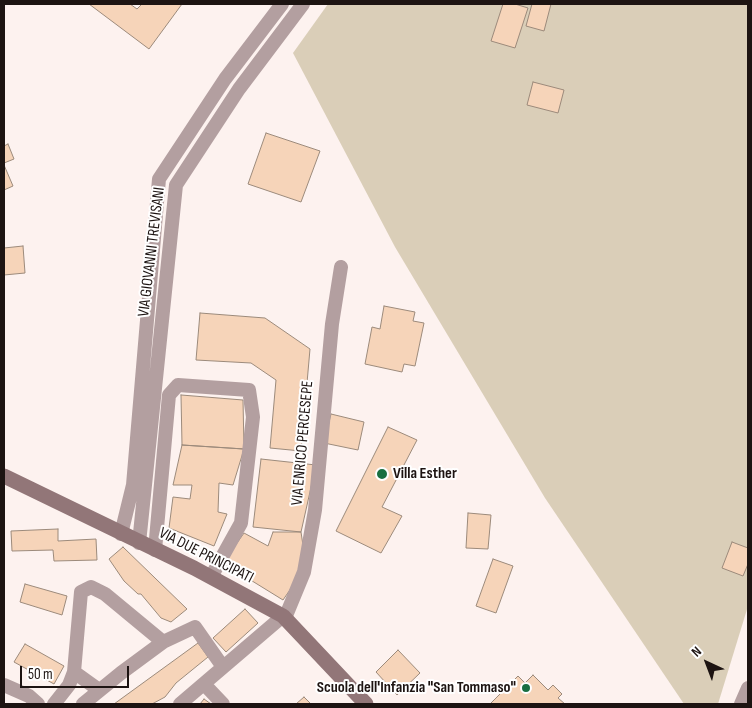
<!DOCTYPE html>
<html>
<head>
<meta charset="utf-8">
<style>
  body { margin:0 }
  #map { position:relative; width:752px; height:708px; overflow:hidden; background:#fdf2ef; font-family:"Sofia Sans Condensed",sans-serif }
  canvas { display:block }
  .frame { position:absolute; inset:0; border:5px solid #1d1412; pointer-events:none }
  .north { position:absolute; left:682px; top:638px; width:50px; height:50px; -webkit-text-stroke:4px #fff; paint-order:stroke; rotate:317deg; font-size:14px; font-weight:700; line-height:20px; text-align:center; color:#1d1412 }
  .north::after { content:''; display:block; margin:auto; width:18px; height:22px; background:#1d1412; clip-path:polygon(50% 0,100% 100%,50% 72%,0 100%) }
  .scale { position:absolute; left:20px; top:666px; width:109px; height:22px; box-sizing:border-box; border:2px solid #1d1412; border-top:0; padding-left:6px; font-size:15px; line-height:18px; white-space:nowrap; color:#1d1412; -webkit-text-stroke:4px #fff; paint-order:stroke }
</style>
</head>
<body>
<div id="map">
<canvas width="752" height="708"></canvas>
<div class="frame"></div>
<div class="north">N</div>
<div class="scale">50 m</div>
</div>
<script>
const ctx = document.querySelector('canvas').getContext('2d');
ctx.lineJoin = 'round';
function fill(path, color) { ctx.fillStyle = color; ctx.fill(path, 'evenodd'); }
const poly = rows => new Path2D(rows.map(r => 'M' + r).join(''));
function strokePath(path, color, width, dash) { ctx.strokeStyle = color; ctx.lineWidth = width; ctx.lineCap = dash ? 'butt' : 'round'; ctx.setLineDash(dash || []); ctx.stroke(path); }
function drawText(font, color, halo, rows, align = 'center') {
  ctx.font = font + ' "Sofia Sans Condensed",sans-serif'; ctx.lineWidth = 4; ctx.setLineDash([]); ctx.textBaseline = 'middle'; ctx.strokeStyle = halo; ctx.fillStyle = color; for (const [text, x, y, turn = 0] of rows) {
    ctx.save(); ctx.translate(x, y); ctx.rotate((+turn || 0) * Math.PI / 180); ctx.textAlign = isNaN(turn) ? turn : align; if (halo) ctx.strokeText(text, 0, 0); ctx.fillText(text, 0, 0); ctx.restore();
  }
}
fill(poly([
  [328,4,748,4,748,606,718,704,684,704,545,498,395,247,293,53]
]), '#daceb8');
const building = poly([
  [89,4,130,4,137,9,142,4,182,4,149,49,89,4],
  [503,4,515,4,528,8,515,48,491,41,503,4],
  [532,4,551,4,544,31,526,26,532,4],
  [533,82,564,90,558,113,527,105,533,82],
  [266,133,320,151,301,202,248,184,266,133],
  [8,144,14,159,4,163,4,146,8,144],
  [4,165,13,186,4,190,4,165],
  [23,246,25,273,4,275,4,248,23,246],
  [384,306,415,312,413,321,424,323,415,366,404,364,402,372,365,364,372,327,380,329,384,306],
  [200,313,265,318,310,349,301,451,270,448,276,380,251,363,196,360,200,313],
  [181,395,243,400,244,449,182,445,181,395],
  [331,414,364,422,358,450,324,443,331,414],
  [388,427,417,440,382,507,402,516,381,553,336,531,388,427],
  [182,445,244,449,233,485,219,483,218,512,227,514,214,546,169,528,173,497,190,499,192,485,173,485,182,445],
  [261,459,316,465,301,532,253,527,261,459],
  [468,513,491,515,488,549,466,548,468,513],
  [58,529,58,541,96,539,97,560,54,561,53,550,12,551,11,531,58,529],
  [273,532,301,532,304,552,296,581,283,600,223,563,244,533,268,546,273,532],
  [732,542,748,548,748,564,743,576,722,568,732,542],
  [123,547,187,609,171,622,161,618,141,594,138,594,124,581,109,559,123,547],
  [493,559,513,566,496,613,476,606,493,559],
  [25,584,67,596,62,615,20,602,25,584],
  [245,609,258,623,226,652,213,638,245,609],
  [198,643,208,657,176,683,165,697,152,704,114,704,198,643],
  [25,644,64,666,54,684,14,662,25,644],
  [398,650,420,673,397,695,376,672,398,650],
  [533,675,548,690,553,685,562,694,558,698,565,704,490,704,518,676,525,683,533,675],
  [304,697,311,704,296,704,304,697],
  [204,699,211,704,200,704,204,699]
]);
fill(building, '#f6d4b9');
strokePath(building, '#9c8a7b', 1);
strokePath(poly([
  [121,534,133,485,159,179,225,79,282,4],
  [139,543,176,185,239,89,303,4],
  [155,550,169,395,178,385,249,390,253,417,241,523,211,577],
  [285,618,304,572,315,510,332,324,341,267],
  [163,642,195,627,223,667],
  [74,672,99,690],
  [204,684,223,704],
  [4,685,29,696,38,704],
  [54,704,69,685,74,672,81,592,91,587,105,594,163,642,121,673,83,704],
  [180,704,283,616],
  [741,704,748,688]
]), '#b39fa0', 14);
strokePath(poly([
  [4,476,194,568,283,616,366,704]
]), '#927678', 15);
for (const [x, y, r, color] of [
  [382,474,6,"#196f41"],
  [526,688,5,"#196f41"]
]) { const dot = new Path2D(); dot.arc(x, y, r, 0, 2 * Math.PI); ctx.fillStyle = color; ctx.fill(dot); strokePath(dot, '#fff', 2); }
drawText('16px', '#1d1412', '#fff', [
  ["VIA GIOVANNI TREVISANI",152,252,-83],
  ["VIA ENRICO PERCESEPE",303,443,-85],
  ["VIA DUE PRINCIPATI",206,556,27]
]);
drawText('bold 16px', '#1d1412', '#fff', [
  ["Villa Esther",393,474],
  ["Scuola dell'Infanzia \"San Tommaso\"",516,688,"right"]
], 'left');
</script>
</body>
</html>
